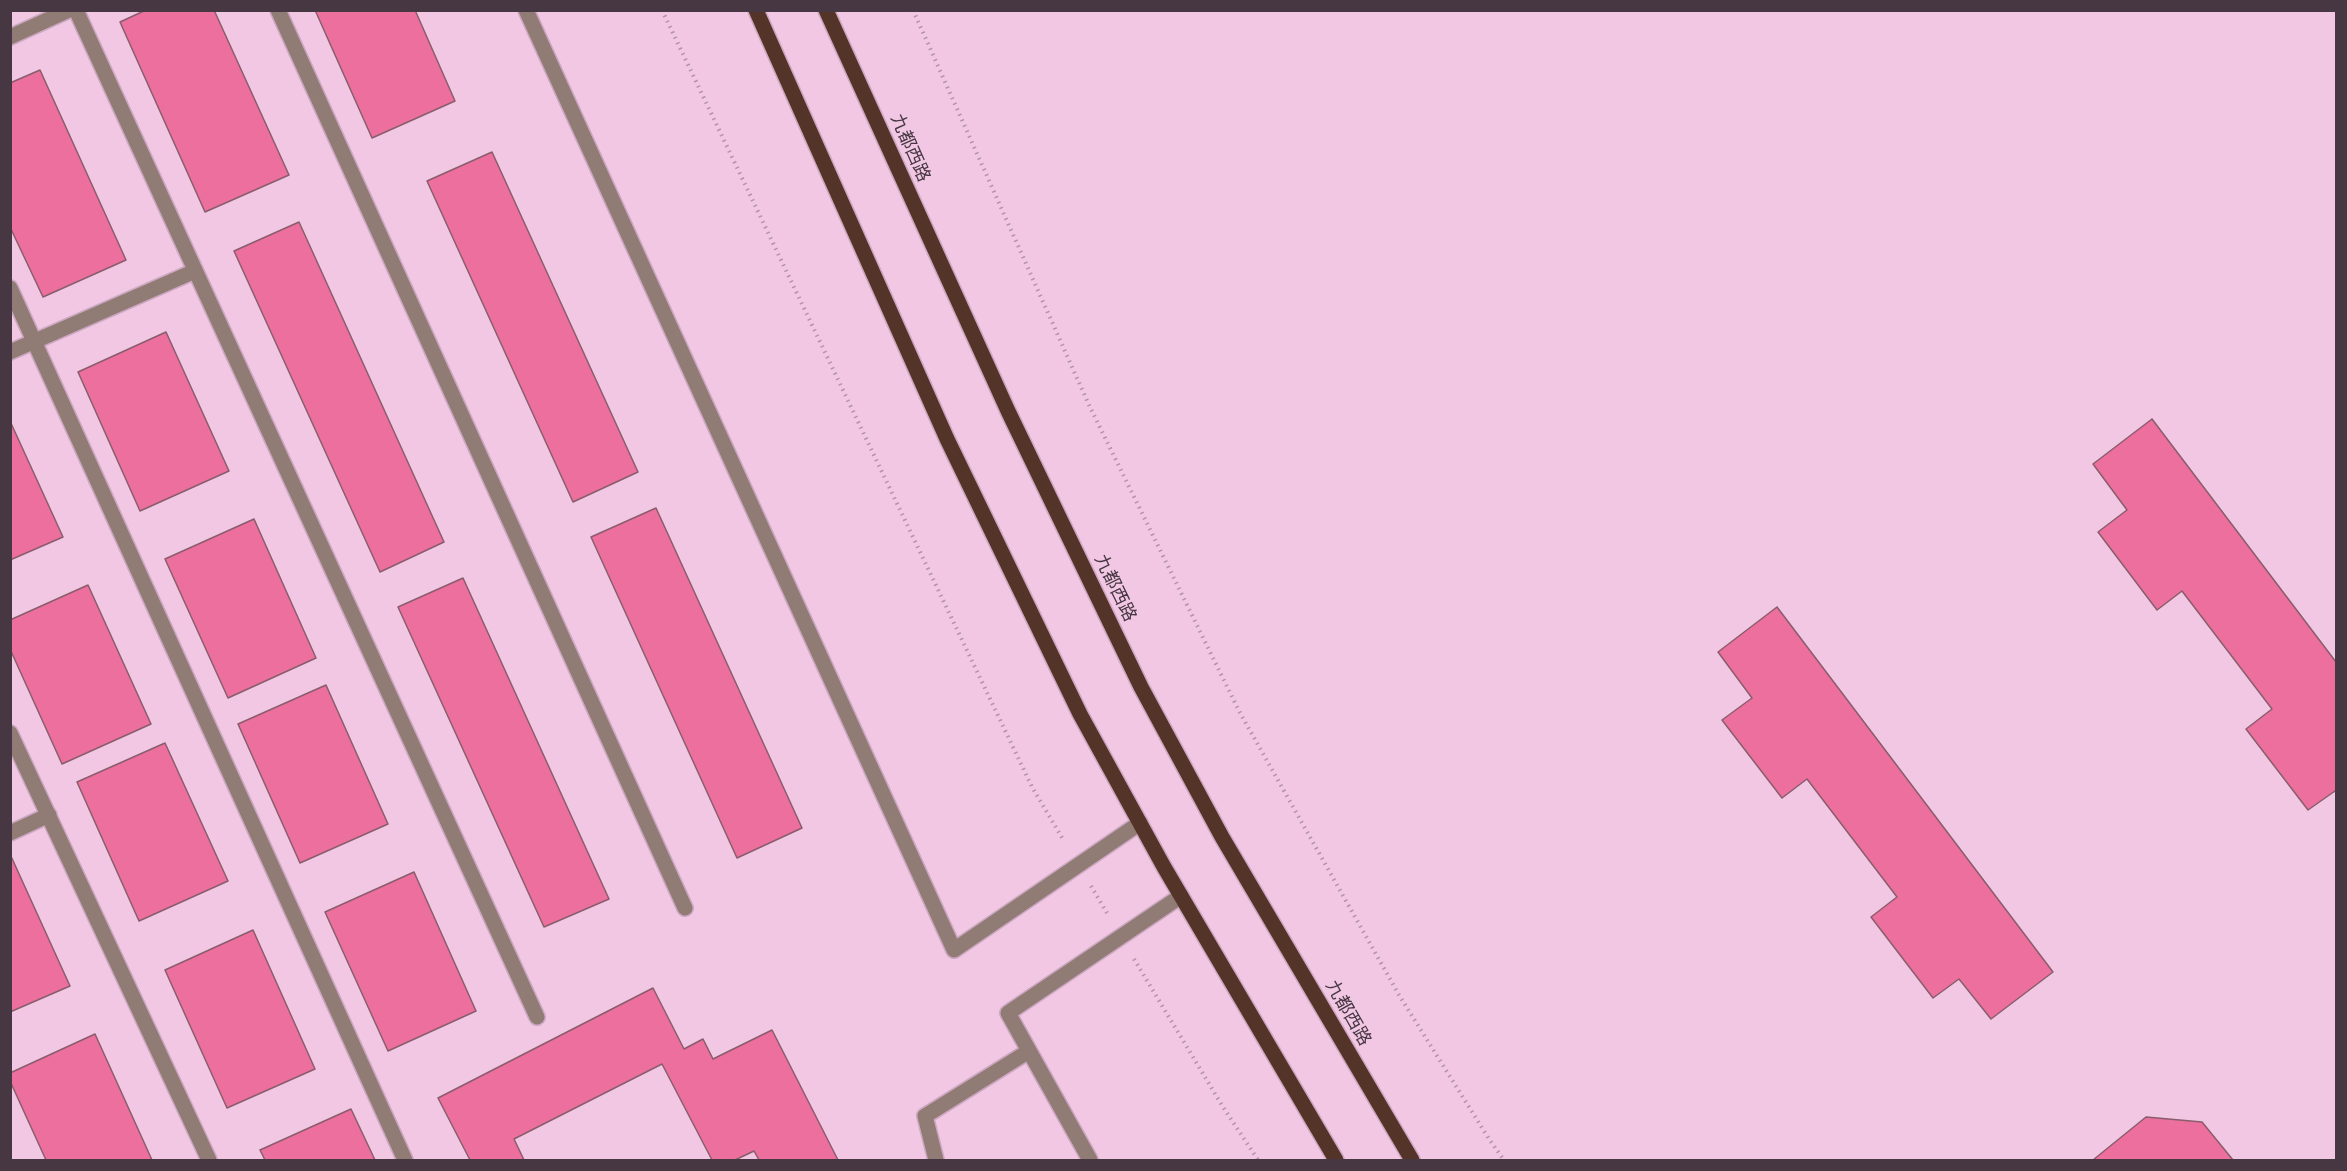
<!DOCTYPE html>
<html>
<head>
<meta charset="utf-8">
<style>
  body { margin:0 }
  #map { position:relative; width:2347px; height:1171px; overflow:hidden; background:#f1c7e4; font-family:"PT Sans",sans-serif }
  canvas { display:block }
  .frame { position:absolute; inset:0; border:12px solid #473742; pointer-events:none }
</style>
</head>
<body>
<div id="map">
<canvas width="2347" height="1171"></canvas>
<div class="frame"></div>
</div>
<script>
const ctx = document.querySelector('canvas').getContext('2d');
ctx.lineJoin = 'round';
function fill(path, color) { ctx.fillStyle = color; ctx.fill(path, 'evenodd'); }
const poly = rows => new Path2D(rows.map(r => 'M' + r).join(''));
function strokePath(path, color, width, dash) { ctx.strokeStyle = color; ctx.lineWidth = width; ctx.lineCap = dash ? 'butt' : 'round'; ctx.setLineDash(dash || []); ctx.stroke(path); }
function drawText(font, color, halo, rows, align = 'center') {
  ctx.font = font + ' "PT Sans","Noto Sans SC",sans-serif'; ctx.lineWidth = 4.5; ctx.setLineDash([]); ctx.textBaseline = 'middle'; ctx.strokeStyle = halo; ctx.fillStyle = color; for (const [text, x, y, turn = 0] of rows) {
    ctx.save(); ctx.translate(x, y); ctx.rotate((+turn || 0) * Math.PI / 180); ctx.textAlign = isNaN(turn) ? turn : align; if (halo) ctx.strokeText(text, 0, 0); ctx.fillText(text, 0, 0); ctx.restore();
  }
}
const building = poly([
  [146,10,214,10,289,175,205,212,120,22,146,10],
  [315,10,415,10,455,101,372,138,315,10],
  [40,70,126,260,43,297,10,227,10,83,40,70],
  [492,152,638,472,573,502,427,181,492,152],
  [299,222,444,542,380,572,234,251,299,222],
  [166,332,229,471,140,511,78,372,166,332],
  [2152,419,2336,662,2336,793,2335,791,2308,810,2246,729,2272,709,2182,591,2157,610,2098,532,2127,510,2093,464,2152,419],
  [10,421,63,537,10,560,10,421],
  [656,508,802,828,737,858,591,537,656,508],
  [254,519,316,658,228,698,165,559,254,519],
  [463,578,609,899,544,927,398,607,463,578],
  [88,585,151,724,62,764,10,649,10,620,88,585],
  [1777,607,2053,972,1991,1019,1959,979,1933,998,1871,917,1897,897,1807,779,1782,798,1722,720,1752,698,1718,652,1777,607],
  [326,685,388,824,300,863,238,724,326,685],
  [165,743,228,881,139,921,77,782,165,743],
  [10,854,70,986,10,1012,10,854],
  [414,872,476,1011,388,1051,325,912,414,872],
  [253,930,315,1069,227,1108,165,970,253,930],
  [653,988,684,1049,703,1039,713,1059,772,1030,838,1160,759,1160,754,1151,735,1160,712,1160,662,1064,514,1139,524,1160,470,1160,438,1098,653,988],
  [95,1034,152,1160,46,1160,10,1081,10,1073,95,1034],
  [351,1109,375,1160,265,1160,260,1150,351,1109],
  [2146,1117,2202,1122,2233,1160,2093,1160,2146,1117]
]);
fill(building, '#ed6f9e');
strokePath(building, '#895d6b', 1.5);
const minor = poly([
  [76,10,537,1017],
  [278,10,685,908],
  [526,10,954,950,1140,823],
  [10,37,69,10],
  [10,288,405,1160],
  [10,352,195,271],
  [10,733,209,1160],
  [10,833,49,815],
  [936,1160,925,1116,1029,1051],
  [1090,1160,1008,1013,1181,896]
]);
const major = poly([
  [756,10,947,439,1080,714,1164,867,1336,1160],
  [826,10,1008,411,1141,687,1222,837,1412,1160]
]);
strokePath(minor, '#cca7c0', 18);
strokePath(major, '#cca7c0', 18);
strokePath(poly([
  [662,10,1032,787,1064,841],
  [913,10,1089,405,1239,711,1399,995,1489,1139,1504,1160],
  [1091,886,1107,913],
  [1134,959,1223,1107,1258,1160]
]), '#b393a9', 4, [1.5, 4.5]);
strokePath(minor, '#907b75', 15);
strokePath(major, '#543328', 15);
drawText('18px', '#473742', '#f1c7e4', [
  ["九都西路",910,148,66],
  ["九都西路",1115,588,64],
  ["九都西路",1348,1013,60]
]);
</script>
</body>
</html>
